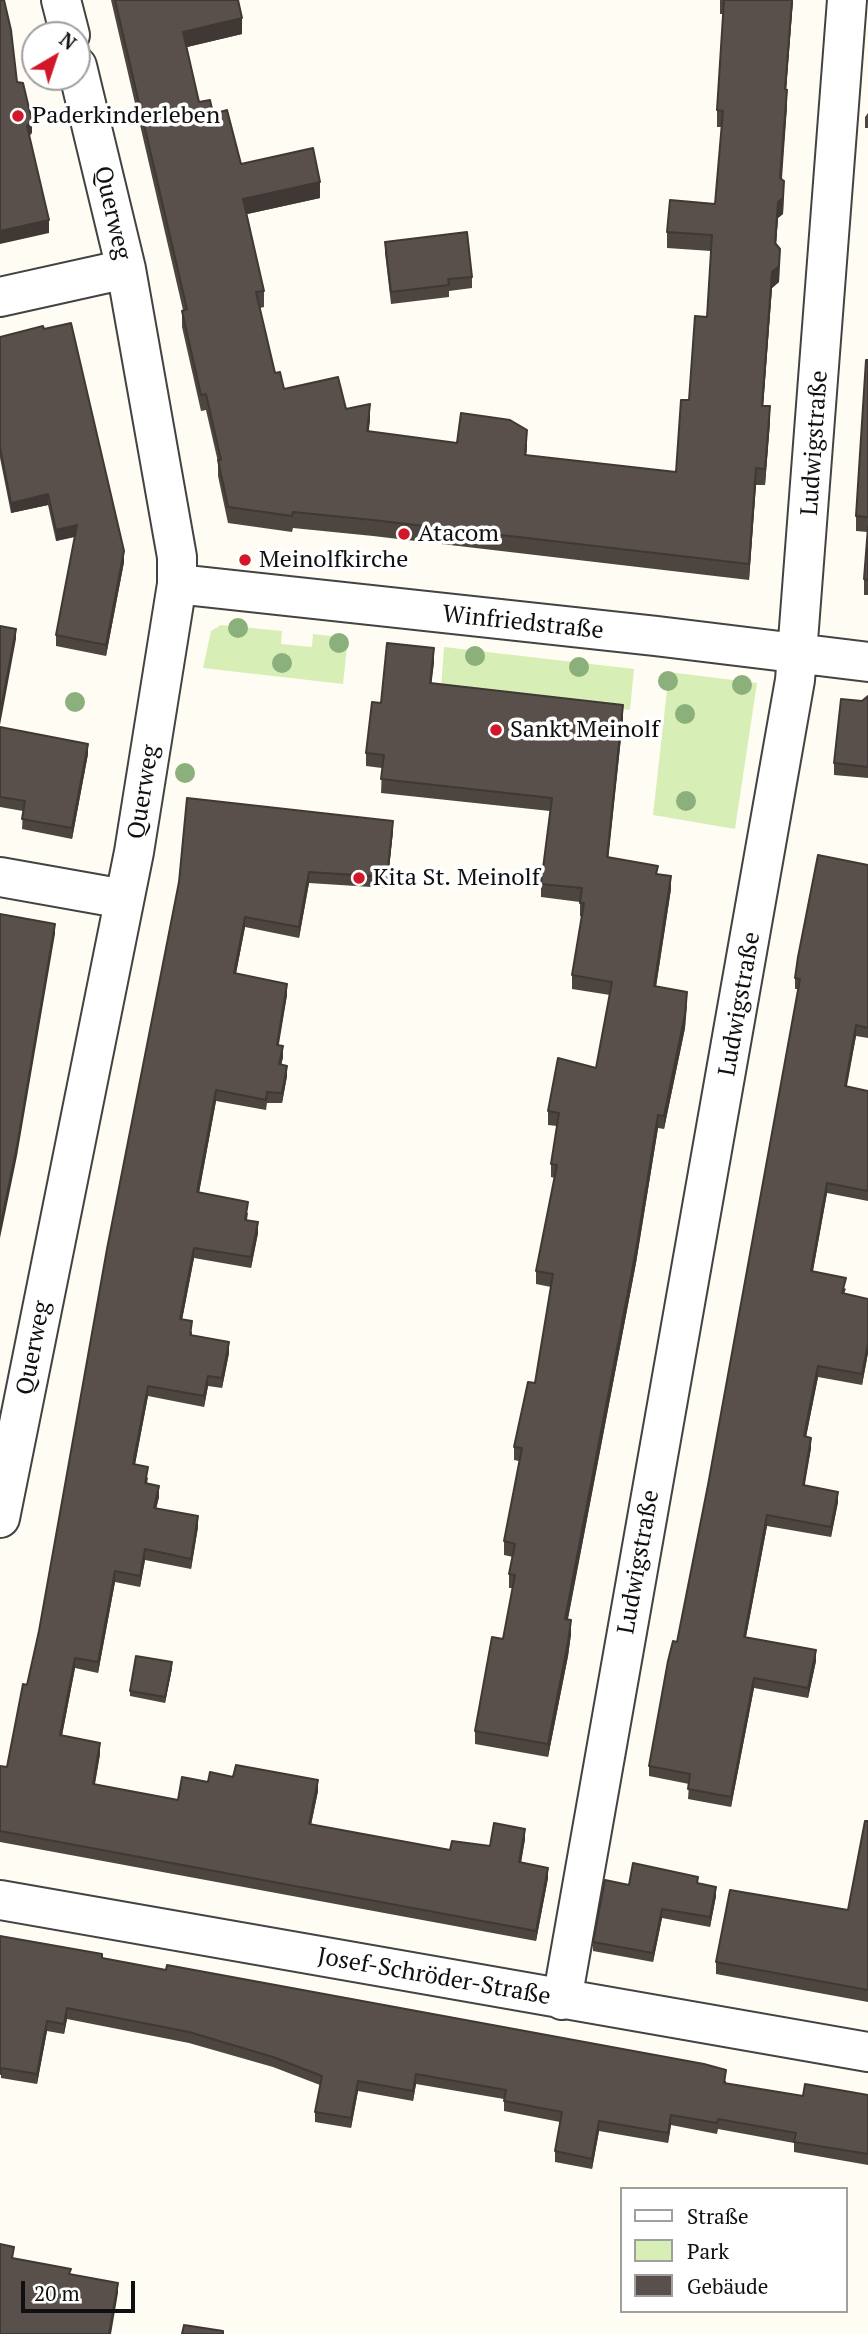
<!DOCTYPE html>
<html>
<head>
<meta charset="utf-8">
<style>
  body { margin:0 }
  #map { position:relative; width:868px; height:2334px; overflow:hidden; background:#fffcf3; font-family:"PT Serif",serif }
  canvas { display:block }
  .legend { position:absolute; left:620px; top:2187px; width:228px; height:126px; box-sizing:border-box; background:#fff; border:2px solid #9f9f9f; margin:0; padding:9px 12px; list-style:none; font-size:21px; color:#101010 }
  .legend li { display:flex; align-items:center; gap:14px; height:35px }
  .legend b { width:35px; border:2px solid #9f9f9f }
  .north { position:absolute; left:21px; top:21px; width:70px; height:70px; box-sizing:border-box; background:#fff; border:2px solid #9f9f9f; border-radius:50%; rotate:39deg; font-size:19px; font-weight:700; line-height:28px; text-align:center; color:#101010 }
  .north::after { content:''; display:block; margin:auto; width:24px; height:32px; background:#d11729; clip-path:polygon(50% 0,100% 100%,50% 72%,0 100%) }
  .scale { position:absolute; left:21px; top:2281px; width:114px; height:32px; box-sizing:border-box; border:4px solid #101010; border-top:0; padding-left:9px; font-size:21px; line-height:24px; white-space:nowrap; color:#101010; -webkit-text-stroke:5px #fff; paint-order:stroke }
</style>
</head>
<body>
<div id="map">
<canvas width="868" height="2334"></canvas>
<ul class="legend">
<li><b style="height:9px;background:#fff"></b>Straße</li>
<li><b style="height:19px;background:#d7efb7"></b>Park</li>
<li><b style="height:19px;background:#5a504b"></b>Gebäude</li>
</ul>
<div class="north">N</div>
<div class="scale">20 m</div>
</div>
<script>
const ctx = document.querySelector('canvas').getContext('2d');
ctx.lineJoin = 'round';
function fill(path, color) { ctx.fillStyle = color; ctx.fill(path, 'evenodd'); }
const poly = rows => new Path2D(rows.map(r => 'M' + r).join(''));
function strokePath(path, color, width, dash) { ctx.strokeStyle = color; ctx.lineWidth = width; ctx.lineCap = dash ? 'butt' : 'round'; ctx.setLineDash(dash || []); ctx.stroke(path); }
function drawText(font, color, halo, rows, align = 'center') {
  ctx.font = font + ' "PT Serif",serif'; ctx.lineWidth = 7; ctx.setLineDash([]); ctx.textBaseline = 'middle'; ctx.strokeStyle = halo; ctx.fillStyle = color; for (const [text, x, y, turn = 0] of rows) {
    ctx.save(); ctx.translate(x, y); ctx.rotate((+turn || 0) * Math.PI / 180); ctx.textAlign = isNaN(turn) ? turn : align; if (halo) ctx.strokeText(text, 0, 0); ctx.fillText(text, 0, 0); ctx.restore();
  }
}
fill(poly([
  [221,625,282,631,281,644,312,647,313,634,348,638,343,684,203,668,211,631],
  [444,647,634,669,630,710,441,689],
  [669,672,757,683,735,829,653,815]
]), '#d7efb7');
const minor = poly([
  [61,0,70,35],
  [0,297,126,269],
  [177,584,656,636,868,662],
  [0,877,124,899],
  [0,1518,134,852,177,584,177,557,126,269,77,66],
  [0,1900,868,2052],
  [562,2000,795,680,847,0]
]);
strokePath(minor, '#434343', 42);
strokePath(minor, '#fff', 38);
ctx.fillStyle = '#8cb07b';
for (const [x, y] of [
  [238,628],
  [339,643],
  [475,656],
  [282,663],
  [579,667],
  [668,681],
  [742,685],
  [75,702],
  [685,714],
  [185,773],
  [686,801]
]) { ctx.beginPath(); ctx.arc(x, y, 10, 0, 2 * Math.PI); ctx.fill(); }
fill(poly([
  [111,0,238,0,242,34,187,47,199,102,213,114,241,164,320,198,247,214,264,291,264,307,260,308,275,373,284,389,346,409,370,420,368,431,457,443,527,446,526,455,676,472,689,400,707,317,711,251,667,248,667,232,715,204,722,127,717,127,717,110,723,14,720,14,720,0,793,0,786,89,787,106,782,179,784,198,783,214,778,218,776,245,780,265,779,282,772,288,763,406,770,422,765,485,756,485,749,580,373,536,293,528,292,532,228,523,218,476,218,462,206,410,201,411,182,327,182,311,183,310],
  [868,113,868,128,865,128,865,117],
  [385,242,472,277,472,288,449,291,449,297,391,304,385,253],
  [0,337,124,562,106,656,56,646,56,635,75,537,56,541,48,505,11,513,0,458],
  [868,360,868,595,864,595,864,579,868,532,856,531,856,516],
  [434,662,431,683,623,719,608,858,658,874,671,889,656,986,687,1006,685,1028,664,1129,658,1128,636,1263,568,1619,571,1634,568,1656,548,1757,475,1744,475,1731,503,1639,513,1588,509,1588,509,1574,513,1557,504,1555,504,1541,519,1461,514,1460,514,1447,535,1383,551,1287,536,1284,536,1271,555,1178,551,1177,551,1164,557,1126,548,1125,548,1111,596,1068,610,995,572,989,572,975,582,917,580,916,580,902,541,897,541,884,550,811,381,793,382,768,366,766,366,753,381,703],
  [868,696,868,778,834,775,834,763,862,701],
  [0,727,88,754,72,839,22,829,23,811,0,807],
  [393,831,387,888,309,883,299,938,245,927,236,973,287,995,278,1045,283,1057,281,1065,287,1076,282,1103,267,1103,266,1110,216,1101,199,1193,248,1213,247,1220,258,1233,251,1268,194,1258,182,1320,192,1332,192,1336,229,1353,222,1388,208,1386,204,1407,148,1396,135,1464,148,1478,147,1484,159,1497,156,1508,198,1527,191,1569,145,1560,140,1587,115,1582,98,1673,75,1668,62,1735,100,1754,95,1784,178,1800,208,1782,233,1777,318,1791,311,1824,450,1850,490,1846,525,1839,521,1863,548,1878,536,1941,0,1842,0,1766,7,1767,27,1685,39,1631,179,882],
  [868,865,868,1038,856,1036,846,1087,868,1091,868,1201,827,1193,813,1271,846,1289,844,1294,868,1299,868,1353,862,1385,818,1377,806,1437,811,1448,804,1486,838,1502,831,1537,767,1526,746,1637,816,1661,808,1698,754,1688,731,1807,688,1799,689,1784,649,1776,649,1766,677,1642,708,1485,798,989,795,989,795,978],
  [172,1668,165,1703,130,1696,130,1691],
  [868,1821,868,2002,716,1974,716,1962,848,1910],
  [698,1883,716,1896,710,1927,662,1918,653,1962,593,1951,593,1942,629,1885],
  [0,1936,102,1958,726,2081,726,2083,803,2096,868,2095,868,2165,794,2152,794,2143,718,2129,717,2134,671,2125,668,2143,599,2131,592,2169,555,2162,555,2151,560,2122,504,2111,504,2099,416,2084,413,2101,358,2091,351,2128,315,2122,315,2112,320,2085,273,2067,189,2043,67,2019,64,2034,47,2031,37,2084,1,2078]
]), '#4d4540');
fill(poly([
  [792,0,793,0,785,106,785,89],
  [242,18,242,34,183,48,183,32],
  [787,90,787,106,780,194,780,178],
  [32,121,32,133,27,139,27,126],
  [784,181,783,214,778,218,775,259,775,243,778,202],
  [320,182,320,198,243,215,243,199],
  [49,220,49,233,0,244,0,231],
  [780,249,779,282,772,288,762,422,762,406,772,272],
  [370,404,370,420,367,447,367,431],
  [770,406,770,422,765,485,765,469],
  [527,430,527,446,525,471,525,455],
  [756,468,756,485,749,580,749,564],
  [48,494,48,505,11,513,11,503],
  [77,525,77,536,56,541,56,530],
  [124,551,124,562,106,656,106,645],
  [16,629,16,639,0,725,0,714],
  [434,648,434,662,430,697,430,683],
  [623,705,623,719,607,871,607,857],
  [88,744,88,754,72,839,72,828],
  [393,821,393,831,387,888,387,877],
  [309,872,309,883,299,938,299,927],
  [671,876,671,889,654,1000,654,986],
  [245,917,245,927,234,984,234,973],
  [55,924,55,934,17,1156,0,1238,0,1228],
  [287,984,287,995,277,1056,277,1045],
  [687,992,685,1028,664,1129,664,1116],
  [856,1025,856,1036,845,1097,845,1086],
  [283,1046,283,1057,279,1075,279,1064],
  [287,1066,287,1076,282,1103,282,1093],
  [216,1090,216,1101,197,1203,197,1192],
  [658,1115,658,1128,636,1263,565,1633,565,1619],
  [827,1183,827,1193,811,1281,811,1271],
  [258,1222,258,1233,251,1268,251,1257],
  [194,1248,194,1258,180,1330,180,1319],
  [229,1342,229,1353,222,1388,222,1378],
  [868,1343,868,1353,862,1385,862,1374],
  [818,1366,818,1377,804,1447,804,1436],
  [208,1376,208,1386,204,1407,204,1396],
  [148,1386,148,1396,133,1475,133,1464],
  [811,1438,811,1448,803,1496,803,1485],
  [159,1486,159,1497,154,1518,154,1508],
  [838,1492,838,1502,831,1537,831,1527],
  [767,1515,767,1526,744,1647,744,1637],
  [198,1516,198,1527,191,1569,191,1559],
  [145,1549,145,1560,140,1587,140,1576],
  [115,1571,115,1582,98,1673,98,1662],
  [571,1620,571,1634,568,1656,548,1757,548,1744],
  [816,1650,816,1661,808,1698,808,1688],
  [75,1658,75,1668,60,1746,60,1735],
  [172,1662,172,1668,165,1703,165,1697],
  [754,1678,754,1688,731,1807,731,1797],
  [100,1743,100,1754,93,1794,93,1784],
  [318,1780,318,1791,309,1835,309,1824],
  [525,1829,525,1839,519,1873,519,1862],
  [548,1868,548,1878,536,1941,536,1931],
  [716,1887,716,1896,710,1927,710,1917],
  [662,1909,662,1918,653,1962,653,1953],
  [67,2008,67,2019,64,2034,64,2024],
  [47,2021,47,2031,37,2084,37,2074],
  [416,2074,416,2084,413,2101,413,2091],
  [358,2081,358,2091,351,2128,351,2118],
  [671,2115,671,2125,668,2143,668,2133],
  [599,2121,599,2131,592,2169,592,2159],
  [118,2283,118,2293,111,2334,109,2334]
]), '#3f3834');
const building = poly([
  [0,0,4,0,11,30,17,82,23,83,32,121,27,126,49,220,0,231,0,0],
  [115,0,238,0,242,18,183,32,199,102,210,100,213,114,227,110,241,164,313,148,320,182,243,199,264,291,256,292,275,373,280,372,284,389,338,377,346,409,370,404,367,431,457,443,461,413,510,420,527,430,525,455,676,472,681,400,689,400,695,316,707,317,712,235,667,232,670,200,715,204,723,111,717,110,724,0,792,0,785,89,787,90,780,178,784,181,783,198,778,202,775,243,780,249,779,266,772,272,762,406,770,406,765,469,756,468,749,564,373,520,293,512,292,516,228,507,218,460,221,460,206,394,201,395,182,311,187,309,115,0],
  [467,232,472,277,448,279,449,285,391,292,385,242,467,232],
  [71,323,124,551,106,645,56,635,77,525,56,530,48,494,11,503,0,447,0,337,43,326,44,329,71,323],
  [866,360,868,360,868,517,856,516,866,360],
  [868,527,868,580,864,579,868,527],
  [0,626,16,629,0,714,0,626],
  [387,643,434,648,430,683,623,705,607,857,658,866,656,874,671,876,654,986,687,992,685,1014,664,1116,658,1115,636,1250,565,1619,571,1620,568,1642,548,1744,475,1731,492,1637,503,1639,515,1575,509,1574,515,1544,504,1541,522,1448,514,1447,528,1382,535,1383,553,1274,536,1271,557,1165,551,1164,559,1113,548,1111,558,1058,596,1068,612,982,572,975,584,903,580,903,582,888,541,884,552,798,381,779,384,755,366,753,372,702,381,703,387,643],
  [868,696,868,767,834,763,841,699,862,701,868,696],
  [0,727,88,744,72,828,22,819,25,801,0,797,0,727],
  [187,798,393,821,387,877,309,872,299,927,245,917,234,973,287,984,277,1045,283,1046,279,1064,287,1066,282,1093,267,1092,266,1100,216,1090,197,1192,248,1202,245,1220,258,1222,251,1257,194,1248,180,1319,192,1321,190,1335,229,1342,222,1378,208,1376,204,1396,148,1386,133,1464,148,1467,145,1483,159,1486,154,1508,198,1516,191,1559,145,1549,140,1576,115,1571,98,1662,75,1658,60,1735,100,1743,93,1784,178,1800,182,1777,208,1782,210,1772,233,1777,236,1765,318,1780,309,1824,450,1850,452,1841,490,1846,494,1823,525,1829,519,1862,548,1868,536,1931,0,1831,0,1766,7,1767,23,1684,27,1685,39,1631,107,1249,179,882,187,798],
  [818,855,868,865,868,1028,856,1025,845,1086,868,1091,868,1191,827,1183,811,1271,846,1278,842,1293,868,1299,868,1343,862,1374,818,1366,804,1436,811,1438,803,1485,838,1492,831,1527,767,1515,744,1637,816,1650,808,1688,754,1678,731,1797,688,1789,690,1774,649,1766,668,1661,673,1641,677,1642,708,1485,800,979,795,978,798,957,818,855],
  [0,914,55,924,17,1146,0,1228,0,914],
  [136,1656,172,1662,165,1697,130,1691,136,1656],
  [865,1821,868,1821,868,1990,716,1962,730,1890,848,1910,865,1821],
  [633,1863,698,1877,697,1883,716,1887,710,1917,662,1909,653,1953,593,1942,605,1880,629,1885,633,1863],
  [0,1936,102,1954,102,1958,166,1970,167,1965,704,2064,726,2070,724,2083,803,2096,805,2084,868,2095,868,2154,794,2142,796,2133,718,2119,717,2123,671,2115,668,2133,599,2121,592,2159,555,2151,562,2112,504,2101,506,2090,416,2074,413,2091,358,2081,351,2118,315,2112,322,2076,273,2057,189,2032,67,2008,64,2024,47,2021,37,2074,1,2068,0,2074,0,1936],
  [0,2244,14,2247,12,2258,71,2269,69,2274,118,2283,109,2334,0,2334,0,2244],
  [184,2325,223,2331,223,2334,182,2334,184,2325]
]);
fill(building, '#5a504b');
strokePath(building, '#3f3834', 2);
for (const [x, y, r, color] of [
  [18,116,7,"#d11729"],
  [404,534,7,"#d11729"],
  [245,560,7,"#d11729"],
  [496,730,7,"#d11729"],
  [359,878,7,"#d11729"]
]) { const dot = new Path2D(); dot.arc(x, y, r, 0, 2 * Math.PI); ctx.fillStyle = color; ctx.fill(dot); strokePath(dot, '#fff', 2.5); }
drawText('24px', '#101010', '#fff', [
  ["Paderkinderleben",32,116],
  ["Atacom",418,534],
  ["Meinolfkirche",259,560],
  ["Sankt Meinolf",510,730],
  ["Kita St. Meinolf",373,878]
], 'left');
drawText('24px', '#101010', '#fff', [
  ["Querweg",112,213,77],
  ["Ludwigstraße",815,443,-86],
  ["Winfriedstraße",523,623,6],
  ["Querweg",144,792,-81],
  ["Ludwigstraße",740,1004,-80],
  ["Querweg",34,1348,-79],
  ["Ludwigstraße",639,1562,-80],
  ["Josef-Schröder-Straße",434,1977,10]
]);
</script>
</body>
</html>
